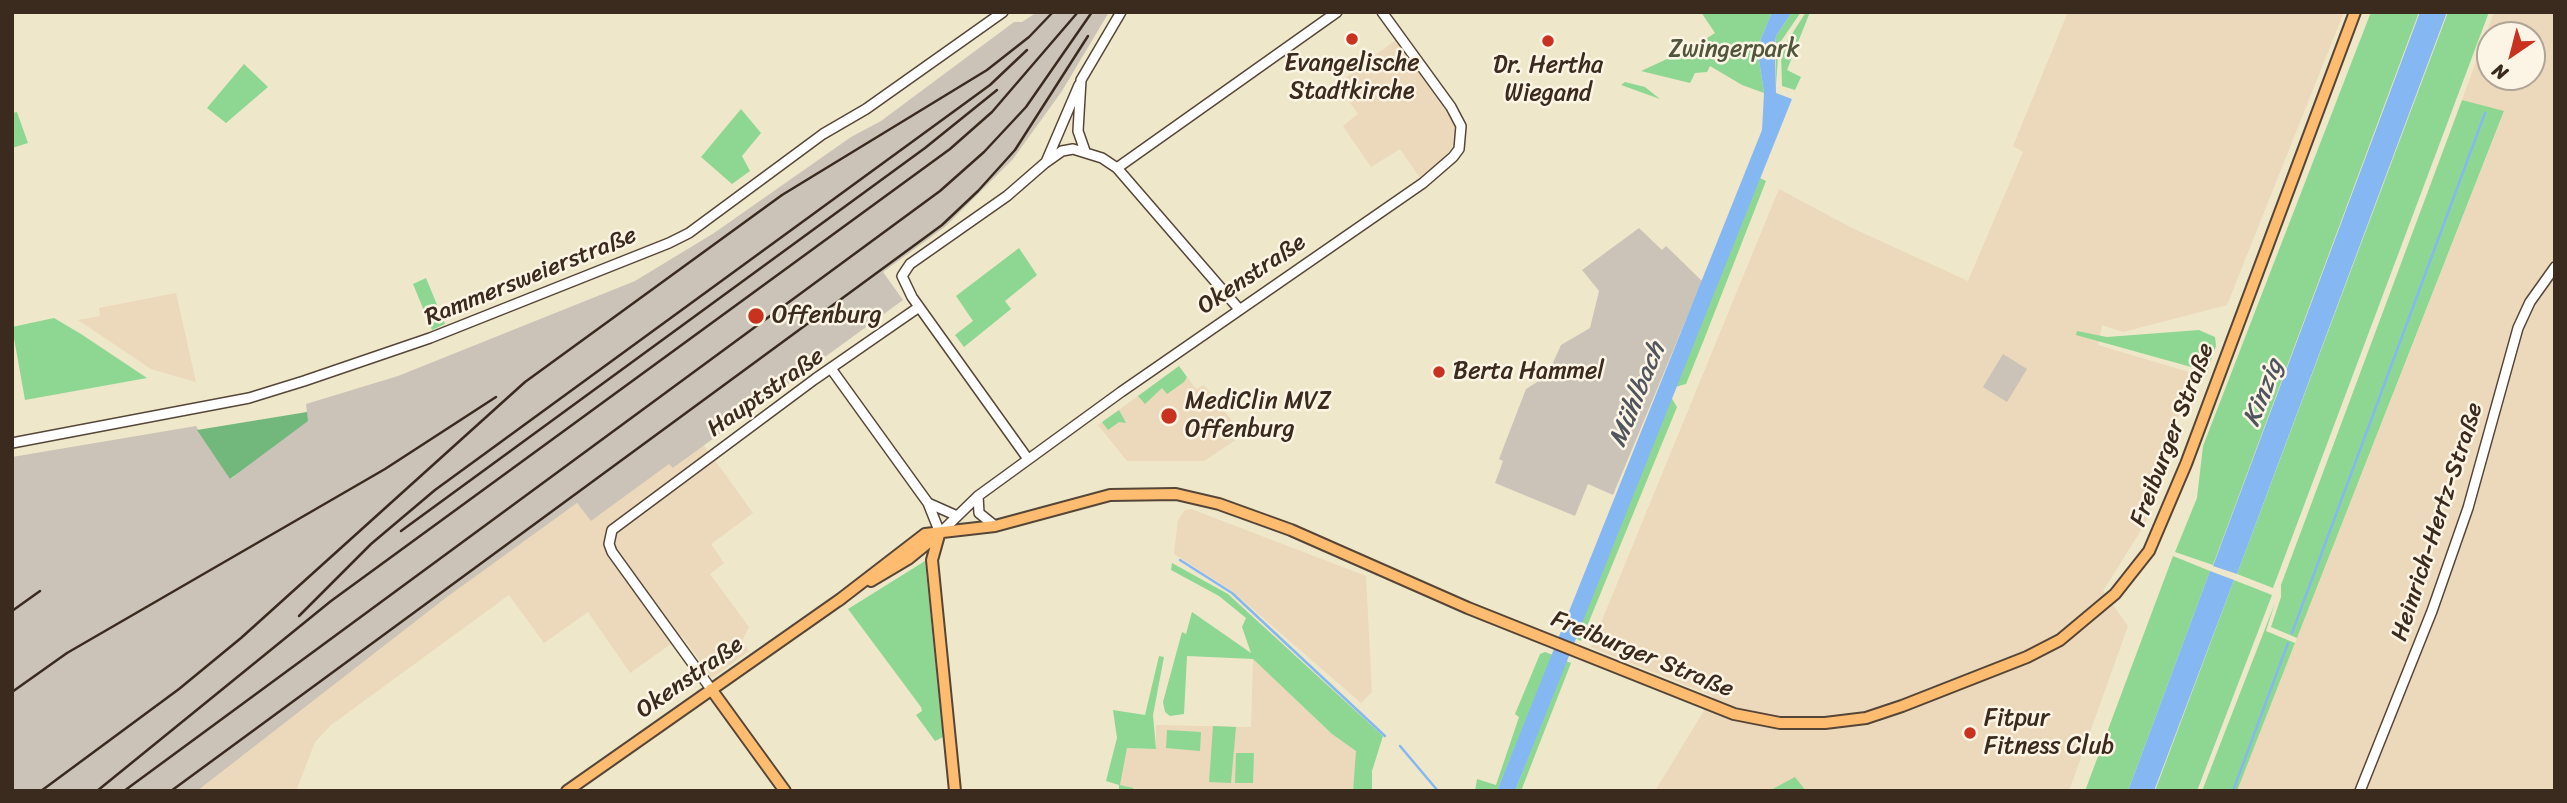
<!DOCTYPE html>
<html>
<head>
<meta charset="utf-8">
<style>
  body { margin:0 }
  #map { position:relative; width:2567px; height:803px; overflow:hidden; background:#efe7c9; font-family:Sriracha,sans-serif }
  canvas { display:block }
  .frame { position:absolute; inset:0; border:14px solid #3b2a1e; pointer-events:none }
  .north { position:absolute; left:2476px; top:21px; width:70px; height:70px; box-sizing:border-box; background:#fcf5e5; border:2px solid #afa495; border-radius:50%; rotate:215deg; font-size:19px; font-weight:700; line-height:28px; text-align:center; color:#3b2a1e }
  .north::after { content:''; display:block; margin:auto; width:24px; height:32px; background:#c8321e; clip-path:polygon(50% 0,100% 100%,50% 72%,0 100%) }
</style>
</head>
<body>
<div id="map">
<canvas width="2567" height="803"></canvas>
<div class="frame"></div>
<div class="north">N</div>
</div>
<script>
const ctx = document.querySelector('canvas').getContext('2d');
ctx.lineJoin = 'round';
function fill(path, color) { ctx.fillStyle = color; ctx.fill(path, 'evenodd'); }
const poly = rows => new Path2D(rows.map(r => 'M' + r).join(''));
function strokePath(path, color, width, dash) { ctx.strokeStyle = color; ctx.lineWidth = width; ctx.lineCap = dash ? 'butt' : 'round'; ctx.setLineDash(dash || []); ctx.stroke(path); }
function drawText(font, color, halo, rows, align = 'center') {
  ctx.font = font + ' Sriracha,sans-serif'; ctx.lineWidth = 5; ctx.setLineDash([]); ctx.textBaseline = 'middle'; ctx.strokeStyle = halo; ctx.fillStyle = color; for (const [text, x, y, turn = 0] of rows) {
    ctx.save(); ctx.translate(x, y); ctx.rotate((+turn || 0) * Math.PI / 180); ctx.textAlign = isNaN(turn) ? turn : align; if (halo) ctx.strokeText(text, 0, 0); ctx.fillText(text, 0, 0); ctx.restore();
  }
}
fill(poly([
  [2068,12,2344,12,2227,305,2123,332,2102,325,2098,345,2192,373,2192,380,2161,465,2165,471,2146,522,2103,591,2128,626,2069,791,1655,791,1713,696,1591,647,1779,189,1852,228,1968,281,2023,152,2013,146],
  [2494,12,2555,12,2555,791,2237,791,2504,112,2462,100],
  [2490,35,2532,35,2532,77,2490,77],
  [1397,39,1456,127,1452,147,1439,165,1420,178,1400,149,1371,167,1343,126,1358,114,1337,84],
  [176,293,196,382,151,369,78,320,100,316,99,308],
  [1179,366,1196,389,1204,385,1243,435,1204,461,1127,461,1098,425],
  [704,445,753,513,711,544,724,563,710,574,749,627,742,641,749,651,712,678,682,636,630,673,588,612,544,643,509,595,331,725,315,742,296,791,197,791,447,597,577,503,591,521,670,463,674,468],
  [1191,509,1366,576,1372,692,1361,703,1231,590,1174,554,1178,520,1185,510],
  [1253,659,1332,734,1357,751,1353,791,1140,791,1120,785,1127,748,1156,749,1156,725,1251,727]
]), '#ecd8ba');
fill(poly([
  [1037,12,1109,12,1062,91,1013,159,946,226,883,272,903,300,673,468,669,464,591,521,577,503,447,597,197,791,12,791,12,457,196,426,231,479,307,412,306,404,398,376,635,281,714,233,851,137,881,121,1014,22,1022,22],
  [1639,228,1662,250,1666,246,1702,281,1613,495,1588,484,1575,516,1495,483,1503,461,1499,459,1526,389,1547,376,1561,345,1590,328,1599,291,1582,270],
  [2003,354,2027,369,2007,402,1983,387]
]), '#cbc3b8');
fill(poly([
  [1701,12,1772,12,1760,41,1759,60,1764,93,1742,85,1710,66,1707,72,1695,73,1690,83,1641,71,1693,47,1715,33],
  [1792,12,1801,12,1779,44,1776,85,1776,36],
  [1806,12,1810,12,1787,70,1801,77,1795,90,1782,86,1781,51],
  [2371,12,2419,12,2213,565,2175,552,2197,498,2203,446],
  [2448,12,2489,12,2273,588,2237,574],
  [244,64,268,87,226,123,207,108],
  [1625,82,1645,87,1660,99,1621,85],
  [2462,100,2504,111,2297,638,2271,627,2281,597,2281,585],
  [741,109,761,133,742,156,750,171,732,184,701,157],
  [17,112,28,143,12,148,12,113],
  [1760,178,1766,181,1703,342,1686,384,1675,387],
  [1019,248,1037,275,1005,301,1011,309,964,347,955,335,973,321,956,296],
  [426,278,445,324,432,330,413,284],
  [54,318,81,334,147,378,25,400,12,327],
  [2199,330,2215,337,2216,346,2208,369,2202,370,2076,335,2077,331,2107,337],
  [1179,366,1187,377,1184,382,1167,394,1162,388,1145,404,1138,396],
  [1671,397,1677,407,1581,641,1575,638],
  [1119,410,1126,423,1119,422,1108,430,1102,422],
  [2173,556,2210,571,2128,791,2085,791],
  [925,561,943,737,935,741,916,715,922,711,921,707,848,609],
  [1172,563,1228,594,1383,736,1372,771,1372,791,1353,791,1356,751,1332,734,1253,659,1187,656,1184,714,1170,716,1165,712,1163,702,1182,632,1186,634,1192,612,1251,653,1242,627,1246,618,1219,596,1171,570],
  [2234,580,2272,595,2197,791,2155,791],
  [2275,603,2266,631,2295,643,2237,791,2202,791],
  [1545,652,1553,655,1497,791,1475,791,1477,779,1496,785,1519,717,1515,714,1540,654],
  [1159,656,1164,657,1153,715,1156,749,1127,748,1120,785,1133,788,1133,791,1119,791,1119,785,1106,781,1117,738,1113,710,1145,715],
  [1566,661,1571,663,1521,791,1515,791],
  [1213,726,1236,727,1231,783,1209,782],
  [1167,730,1201,732,1200,751,1166,748],
  [1236,753,1254,753,1253,783,1235,783],
  [1795,777,1806,791,1769,791]
]), '#8ed792');
fill(poly([
  [307,412,308,421,230,479,197,430]
]), '#72b87c');
fill(poly([
  [1772,12,1792,12,1776,36,1775,49,1776,93,1792,99,1515,791,1497,791,1762,130,1764,93,1759,60,1760,41],
  [2420,12,2447,12,2237,574,2213,566],
  [2210,571,2234,580,2154,791,2128,791]
]), '#85b8f2');
strokePath(poly([
  [1180,560,1232,593,1385,736],
  [2292,633,2485,113],
  [1400,746,1438,791],
  [2233,791,2288,643]
]), '#85b8f2', 2.5);
const minor = poly([
  [1085,151,1078,131,1081,80,1121,12],
  [1046,162,1079,85],
  [1117,168,1337,12],
  [832,370,928,503,940,533,978,496,1121,392,1423,183,1453,157,1459,149,1461,126,1451,107,1382,12],
  [12,443,249,398,304,381,430,338,669,243,689,233,823,134,866,109,1003,12],
  [1028,459,912,297,902,276,910,264,1007,196,1045,163,1062,151,1073,149,1102,158,1117,168,1239,309],
  [978,496,979,513,995,526],
  [928,503,955,515],
  [711,689,612,552,609,544,612,530,815,379,919,307],
  [2360,791,2432,611,2468,508,2518,328,2530,302,2555,267]
]);
const major = poly([
  [939,535,932,560,955,791],
  [871,581,908,559,940,533],
  [838,601,925,534,995,526,1110,495,1176,494,1219,504,1291,530,1468,608,1734,714,1780,723,1825,723,1866,718,1902,706,2027,657,2060,640,2115,594,2149,551,2186,464,2355,12],
  [711,689,785,791],
  [567,791,842,598]
]);
strokePath(minor, '#564638', 12);
strokePath(major, '#564638', 14);
strokePath(minor, '#fff', 9);
strokePath(major, '#fdbc70', 10);
strokePath(poly([
  [401,531,925,148,997,90],
  [12,611,40,591],
  [299,616,371,544,435,490,990,85,1027,50],
  [12,692,67,653,385,469,496,397],
  [41,791,179,689,241,638,525,382,782,195,987,70,1029,37,1053,12],
  [97,791,331,601,950,149,992,112,1078,12],
  [124,791,940,191,984,152,1026,107,1092,12],
  [171,791,942,225,978,191,1015,150,1088,36]
]), '#3b2a1e', 2.5);
for (const [x, y, r, color] of [
  [1352,39,7,"#c8321e"],
  [1548,41,7,"#c8321e"],
  [756,316,9,"#c8321e"],
  [1439,372,7,"#c8321e"],
  [1169,416,9,"#c8321e"],
  [1970,733,7,"#c8321e"]
]) { const dot = new Path2D(); dot.arc(x, y, r, 0, 2 * Math.PI); ctx.fillStyle = color; ctx.fill(dot); strokePath(dot, '#fcf5e5', 2.5); }
drawText('24px', '#50553b', '#fcf5e5', [
  ["Zwingerpark",1734,50]
]);
drawText('24px', '#3b2a1e', '#fcf5e5', [
  ["Evangelische",1352,64,"center"],
  ["Stadtkirche",1352,92,"center"],
  ["Dr. Hertha",1548,66,"center"],
  ["Wiegand",1548,94,"center"],
  ["Offenburg",772,316],
  ["Berta Hammel",1453,372],
  ["MediClin MVZ",1185,402],
  ["Offenburg",1185,430],
  ["Fitpur",1984,719],
  ["Fitness Club",1984,747]
], 'left');
drawText('24px', '#3b2a1e', '#fcf5e5', [
  ["Okenstraße",1252,275,-34],
  ["Rammersweierstraße",531,277,-22],
  ["Hauptstraße",766,393,-35],
  ["Freiburger Straße",2173,435,-69],
  ["Heinrich-Hertz-Straße",2438,522,-72],
  ["Freiburger Straße",1642,655,22],
  ["Okenstraße",690,678,-35]
]);
drawText('italic 26px', '#51555e', '#fcf5e5', [
  ["Kinzig",2264,393,-69],
  ["Mühlbach",1638,395,-68]
]);
</script>
</body>
</html>
